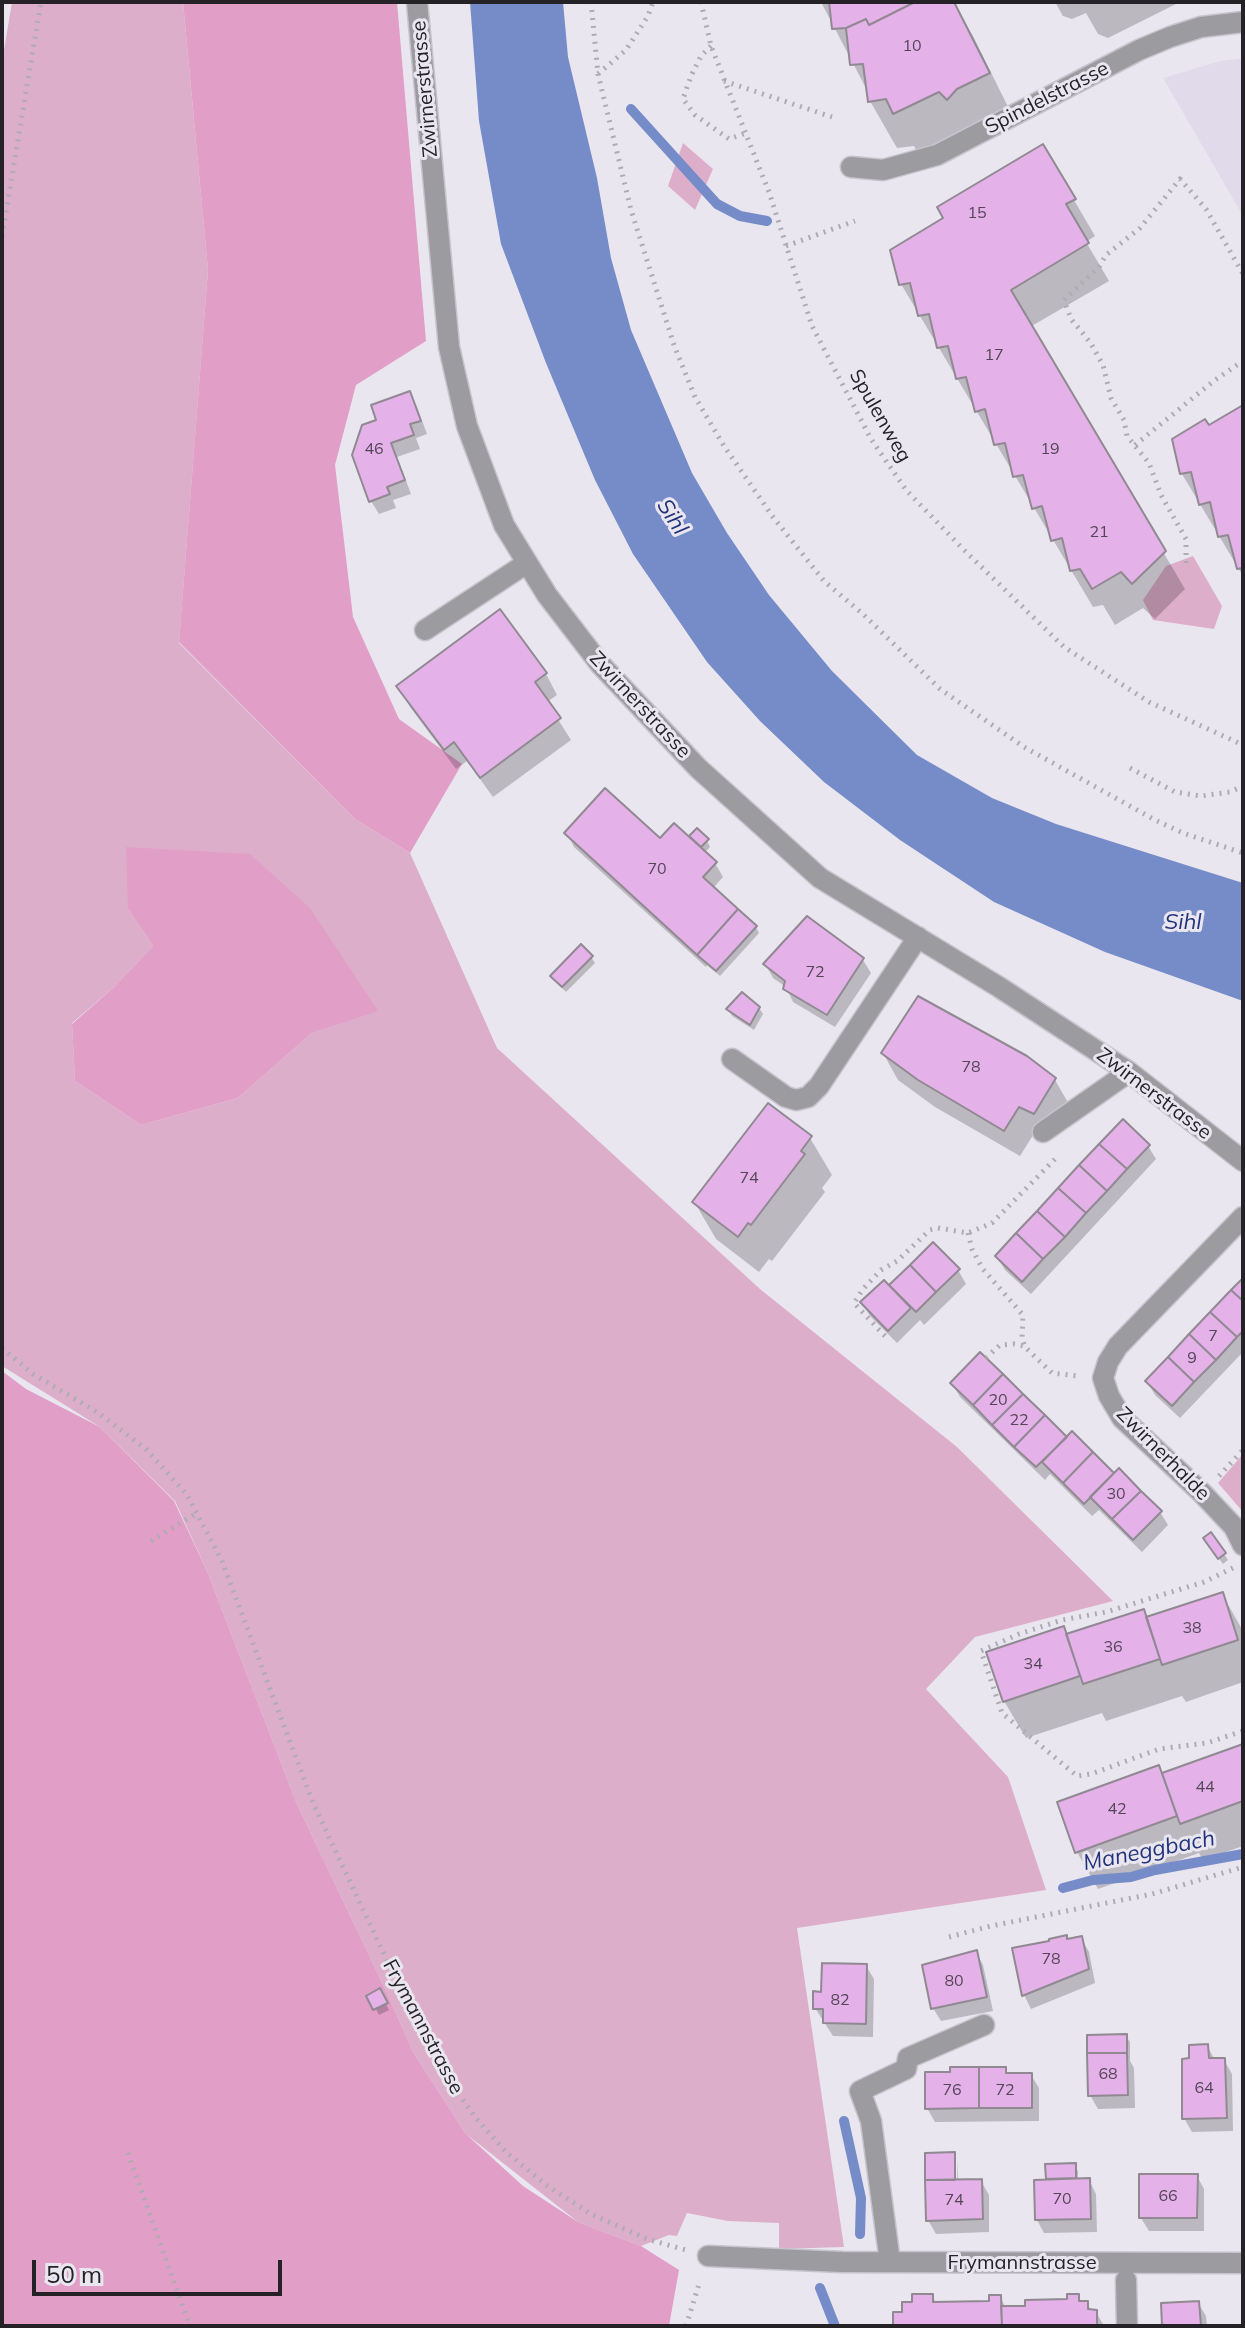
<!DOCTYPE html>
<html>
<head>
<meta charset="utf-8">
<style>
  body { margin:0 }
  #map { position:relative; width:1245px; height:2328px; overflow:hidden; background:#eae6f0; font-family:Mulish,sans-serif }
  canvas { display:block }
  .frame { position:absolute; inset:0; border:4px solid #242226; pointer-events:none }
  .scale { position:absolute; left:32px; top:2260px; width:250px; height:36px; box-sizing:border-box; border:4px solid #242226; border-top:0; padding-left:10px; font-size:24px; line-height:28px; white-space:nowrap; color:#242226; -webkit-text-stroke:6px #eae6f0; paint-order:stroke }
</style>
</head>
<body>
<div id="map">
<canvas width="1245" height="2328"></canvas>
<div class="frame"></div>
<div class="scale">50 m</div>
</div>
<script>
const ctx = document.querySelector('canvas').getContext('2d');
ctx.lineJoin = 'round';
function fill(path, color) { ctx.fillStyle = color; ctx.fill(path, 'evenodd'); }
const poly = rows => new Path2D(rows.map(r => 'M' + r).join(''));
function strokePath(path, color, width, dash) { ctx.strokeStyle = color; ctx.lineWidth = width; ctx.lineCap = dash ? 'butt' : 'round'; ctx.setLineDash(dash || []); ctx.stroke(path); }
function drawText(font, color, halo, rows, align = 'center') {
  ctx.font = font + ' Mulish,sans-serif'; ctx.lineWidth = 6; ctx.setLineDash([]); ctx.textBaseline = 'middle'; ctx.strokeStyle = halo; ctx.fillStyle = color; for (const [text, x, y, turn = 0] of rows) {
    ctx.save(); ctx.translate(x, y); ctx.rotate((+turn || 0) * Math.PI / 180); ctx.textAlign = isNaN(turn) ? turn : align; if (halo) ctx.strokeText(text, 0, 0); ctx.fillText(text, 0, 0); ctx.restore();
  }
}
fill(poly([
  [1243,58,1243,216,1163,78,1220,61]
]), '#e1daeb');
fill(poly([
  [12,2,183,2,208,270,179,643,355,819,410,853,497,1048,760,1289,957,1447,1113,1601,975,1637,926,1689,1008,1777,1046,1890,797,1928,844,2247,779,2249,779,2223,728,2221,687,2213,677,2236,669,2235,641,2246,578,2222,466,2134,413,2052,388,1995,297,1804,207,1571,175,1501,100,1427,2,1366,2,62],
  [128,909,377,1010,312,1033,238,1098,141,1125,75,1081,72,1023,114,987,153,946],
  [683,143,713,169,695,210,668,186],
  [1193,556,1222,606,1214,629,1153,620,1143,600,1166,566],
  [1243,1454,1243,1512,1218,1483]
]), '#ddaeca');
fill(poly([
  [183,2,397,2,426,341,356,385,335,465,353,617,399,719,462,764,410,853,355,819,179,642,208,270],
  [126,847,250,854,310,908,378,1011,312,1033,238,1098,141,1125,75,1081,72,1024,114,987,153,946,128,909],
  [2,1371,26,1389,100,1427,174,1501,207,1571,297,1804,388,1995,413,2052,466,2134,523,2186,578,2222,641,2246,679,2270,669,2326,2,2326]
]), '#e19fc8');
fill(poly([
  [470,2,563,2,568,57,597,178,611,258,631,330,692,473,727,533,769,595,832,671,917,755,992,798,1056,824,1243,883,1243,1001,1105,952,994,902,900,840,824,782,760,721,707,662,633,554,595,480,546,363,501,244,479,121]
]), '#768cc8');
fill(poly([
  [821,2,953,2,973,36,1015,121,922,160,914,146,897,148,870,101,869,94],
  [1055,2,1180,2,1108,38,1098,34,1086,13,1072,19,1063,16],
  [1043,147,1095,236,1086,242,1109,281,1030,327,1185,589,1155,619,1143,608,1115,625,1103,605,1093,607,901,284,946,219],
  [409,393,417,407,427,434,416,438,420,449,397,457,411,494,393,500,396,508,379,514,371,501,379,421],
  [1243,407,1243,576,1182,474,1174,440,1208,428],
  [500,612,546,674,557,695,547,702,571,740,493,797,467,761,456,769,410,707,399,686],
  [567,833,696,844,692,837,707,841,710,847,704,853,715,863,723,877,713,888,756,927,759,933,720,976,707,965,706,967,574,847],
  [591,957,595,963,566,992,556,982,552,976],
  [863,960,871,973,835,1027,793,1002,786,987,773,978,766,965],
  [759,1008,763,1014,754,1030,732,1016,729,1010],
  [883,1053,1055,1080,1070,1106,1049,1140,1035,1132,1020,1156,935,1107,898,1080],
  [810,1138,832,1175,822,1188,825,1192,772,1261,769,1259,759,1272,716,1239,695,1203],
  [1148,1146,1156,1159,1031,1294,1005,1270,997,1257],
  [933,1245,958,1270,966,1284,924,1325,920,1320,897,1343,870,1316,862,1303,889,1288],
  [1243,1281,1243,1352,1180,1418,1155,1395,1147,1381],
  [952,1383,1067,1440,1160,1512,1168,1525,1142,1552,1099,1510,1092,1516,1050,1474,1045,1480,960,1397],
  [1211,1535,1228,1560,1223,1564,1209,1545],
  [1222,1594,1243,1631,1243,1682,1186,1702,1182,1696,1106,1721,1102,1713,1026,1738,1004,1701,1147,1618],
  [1243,1746,1243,1846,1203,1860,1199,1853,1098,1889,1077,1852,1158,1767,1163,1775],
  [1081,1938,1089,1952,1095,1983,1031,2009,1024,1995,1015,1950],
  [976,1952,983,1965,993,2011,941,2021,933,2008],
  [866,1966,874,1979,873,2037,833,2036,815,2008,823,1994],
  [379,1991,389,2010,379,2015,369,1996],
  [1126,2036,1130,2042,1130,2061,1134,2068,1135,2108,1098,2109,1090,2095],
  [1207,2046,1215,2060,1224,2060,1232,2074,1233,2131,1192,2132,1184,2118,1191,2060],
  [1005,2069,1008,2075,1031,2075,1039,2088,1039,2121,935,2122,927,2108],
  [954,2154,956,2158,953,2158,953,2190,957,2190,957,2160,958,2182,981,2181,989,2195,989,2232,936,2234,928,2220],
  [1074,2165,1078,2171,1078,2180,1089,2180,1096,2194,1097,2232,1044,2233,1037,2220,1049,2181,1048,2179],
  [1197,2176,1204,2189,1204,2231,1149,2231,1141,2218],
  [932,2296,937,2304,991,2303,1000,2297,1006,2308,1027,2308,1069,2301,1078,2296,1082,2303,1087,2303,1092,2312,1096,2312,1104,2326,895,2326,914,2304],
  [1198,2303,1206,2316,1207,2326,1164,2326]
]), '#0003');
strokePath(poly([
  [631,109,717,204,740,216,767,221],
  [1063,1888,1093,1880,1131,1877,1155,1870,1243,1854],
  [844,2121,861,2198,860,2234],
  [820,2288,835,2326]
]), '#768cc8', 10);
const building = poly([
  [829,2,915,2,869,25,866,19,846,28,832,29,829,2],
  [915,2,954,2,990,73,957,89,947,100,939,92,893,114,886,99,868,102,863,64,850,65,846,28,866,19,869,25,915,2],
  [1043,144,1076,199,1066,204,1089,243,1011,290,1166,551,1132,584,1121,572,1092,589,1080,569,1070,571,1062,538,1051,541,1042,506,1032,509,1023,475,1013,477,1005,443,994,445,985,409,975,412,966,377,956,379,948,346,937,348,929,314,918,316,910,283,899,285,890,250,943,218,937,207,1043,144],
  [410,391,421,421,410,424,414,435,391,443,405,480,387,487,390,494,369,502,352,455,362,425,376,420,371,405,410,391],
  [1243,405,1243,568,1237,569,1228,535,1218,537,1210,502,1199,505,1191,472,1180,474,1172,439,1205,419,1209,425,1243,405],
  [500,609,547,673,535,682,561,718,480,778,454,742,444,750,396,686,500,609],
  [605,788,660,838,674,823,717,862,703,877,738,909,697,955,564,833,605,788],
  [697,828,709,839,701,847,689,836,697,828],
  [738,909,757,926,716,971,697,955,738,909],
  [807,916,864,958,827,1015,783,989,785,981,763,964,807,916],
  [581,944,593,956,562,987,550,976,581,944],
  [742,992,760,1007,750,1025,726,1009,742,992],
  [918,996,1027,1056,1056,1078,1034,1114,1019,1107,1004,1131,918,1080,881,1053,918,996],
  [768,1103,812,1136,801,1151,805,1154,751,1225,748,1223,738,1237,692,1202,768,1103],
  [1123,1119,1150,1145,1127,1169,1099,1144,1123,1119],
  [1099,1144,1127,1169,1107,1191,1079,1165,1099,1144],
  [1079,1165,1107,1191,1086,1213,1058,1188,1079,1165],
  [1058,1188,1086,1213,1065,1237,1037,1211,1058,1188],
  [1037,1211,1065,1237,1043,1259,1016,1233,1037,1211],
  [1016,1233,1043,1259,1022,1282,995,1256,1016,1233],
  [933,1242,960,1269,936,1292,910,1265,933,1242],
  [910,1265,936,1292,916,1312,889,1285,910,1265],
  [1243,1278,1243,1301,1231,1290,1243,1278],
  [884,1280,911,1308,888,1331,860,1302,884,1280],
  [1231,1290,1243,1301,1243,1331,1237,1337,1210,1312,1231,1290],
  [1210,1312,1237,1337,1216,1360,1189,1334,1210,1312],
  [1189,1334,1216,1360,1194,1382,1168,1357,1189,1334],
  [980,1352,1003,1374,973,1405,950,1383,980,1352],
  [1168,1357,1194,1382,1172,1406,1145,1381,1168,1357],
  [1003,1374,1023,1394,992,1425,973,1405,1003,1374],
  [1023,1394,1045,1415,1014,1447,992,1425,1023,1394],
  [1045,1415,1067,1437,1036,1467,1014,1447,1045,1415],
  [1072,1431,1093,1452,1063,1483,1042,1462,1072,1431],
  [1093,1452,1114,1473,1084,1504,1063,1483,1093,1452],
  [1119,1468,1141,1491,1112,1519,1090,1497,1119,1468],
  [1141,1491,1162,1511,1133,1540,1112,1519,1141,1491],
  [1211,1532,1226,1553,1218,1559,1203,1538,1211,1532],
  [1223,1592,1238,1640,1162,1665,1146,1617,1223,1592],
  [1144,1609,1160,1659,1083,1684,1066,1634,1144,1609],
  [1064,1626,1080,1676,1003,1702,986,1652,1064,1626],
  [1243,1744,1243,1801,1180,1824,1162,1773,1243,1744],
  [1159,1765,1177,1816,1075,1853,1057,1802,1159,1765],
  [1067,1935,1067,1939,1082,1936,1089,1969,1022,1996,1012,1948,1049,1941,1049,1939,1067,1935],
  [977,1950,987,1997,931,2009,922,1965,977,1950],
  [822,1963,867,1964,866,2024,823,2023,823,2009,813,2009,813,1991,821,1992,822,1963],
  [380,1988,388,2003,373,2010,366,1996,380,1988],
  [1127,2034,1127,2053,1087,2053,1087,2035,1127,2034],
  [1208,2044,1209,2058,1225,2058,1227,2118,1182,2119,1182,2059,1189,2058,1189,2045,1208,2044],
  [1087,2053,1127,2053,1128,2095,1088,2096,1087,2053],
  [950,2067,979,2067,979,2108,925,2109,925,2072,950,2072,950,2067],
  [979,2067,1006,2067,1006,2073,1032,2073,1032,2108,979,2108,979,2067],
  [955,2152,955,2180,925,2180,925,2153,955,2152],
  [1076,2163,1076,2178,1046,2179,1045,2164,1076,2163],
  [1139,2174,1198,2174,1197,2218,1139,2218,1139,2174],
  [1090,2178,1091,2219,1035,2220,1034,2180,1090,2178],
  [982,2179,983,2219,926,2221,925,2180,982,2179],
  [912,2294,933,2294,933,2302,989,2301,989,2295,1001,2295,1002,2326,893,2326,893,2312,902,2312,902,2302,912,2302,912,2294],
  [1067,2294,1079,2294,1079,2301,1088,2301,1088,2309,1097,2310,1097,2326,1002,2326,1001,2306,1025,2306,1025,2300,1067,2299,1067,2294],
  [1199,2301,1201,2326,1162,2326,1161,2303,1199,2301]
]);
fill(building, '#e4b1e9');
strokePath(building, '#908991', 2);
const minor = poly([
  [417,2,449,347,467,426,504,525,547,595,600,664,698,768,820,878,999,987,1129,1072,1243,1161],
  [851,167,883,170,937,155,1139,50,1170,37,1201,27,1243,22],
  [425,630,527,563],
  [732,1059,786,1097,796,1100,808,1097,819,1086,918,937],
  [1043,1132,1129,1072],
  [1243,1217,1118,1346,1108,1362,1103,1378,1109,1396,1122,1418,1202,1493,1234,1527,1243,1545],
  [708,2256,842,2262,1243,2263],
  [890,2262,871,2121,860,2091,906,2069,908,2058,984,2025],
  [1126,2280,1127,2326]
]);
strokePath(minor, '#c6c3cc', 23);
strokePath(poly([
  [591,2,598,74,631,210,674,345,695,397,724,446,773,517,824,581,864,615,940,689,1024,747,1155,820,1183,833,1243,853],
  [701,2,711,46,769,192,812,326,871,439,906,490,964,550,1064,647,1149,702,1243,745],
  [711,46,701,56,691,76,683,99,695,115,729,139,746,133],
  [598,74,626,50,648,16,653,2],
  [724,81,832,117],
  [2,236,41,2],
  [786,246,855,221],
  [1135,445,1215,380,1243,361],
  [1186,563,1186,539,1161,495,1149,463,1127,436,1124,420,1111,398,1103,365,1090,342,1071,319,1064,300,1099,267,1106,255,1140,228,1180,179,1206,209,1243,274],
  [1130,768,1175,792,1201,796,1230,792,1243,786],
  [968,1233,972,1249,982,1268,1023,1315,1022,1339,1025,1347,1052,1373,1078,1376],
  [885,1336,854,1303,863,1289,881,1270,897,1261,930,1230,938,1228,968,1233,992,1223,1059,1155],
  [2,1348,33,1374,97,1412,146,1449,187,1495,222,1561,313,1803,415,2020,443,2072,476,2118,506,2152,546,2185,591,2214,647,2239,686,2250],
  [986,1358,1000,1345,1014,1344,1024,1346],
  [1219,1476,1243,1450],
  [151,1541,197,1513],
  [1233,1568,1204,1582,1106,1612,1062,1620,1019,1634,981,1651,1002,1713,1077,1776,1091,1774,1159,1749,1207,1743,1243,1731],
  [949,1937,991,1926,1152,1894,1243,1867],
  [128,2153,190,2326],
  [686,2326,700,2281]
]), '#afabb3', 5, [2, 6]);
strokePath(minor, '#9b9ba0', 20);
drawText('16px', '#544657', null, [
  ["10",912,46],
  ["15",977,213],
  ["17",994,355],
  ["46",374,449],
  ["19",1050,449],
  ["21",1099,532],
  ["70",657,869],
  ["72",815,972],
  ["78",971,1067],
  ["74",749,1178],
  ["7",1213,1336],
  ["9",1192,1358],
  ["20",998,1400],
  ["22",1019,1420],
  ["30",1116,1494],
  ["38",1192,1628],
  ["36",1113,1647],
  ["34",1033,1664],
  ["44",1205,1787],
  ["42",1117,1809],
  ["78",1051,1959],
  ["80",954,1981],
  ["82",840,2000],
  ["68",1108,2074],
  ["64",1204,2088],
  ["76",952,2090],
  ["72",1005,2090],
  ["66",1168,2196],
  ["70",1062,2199],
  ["74",954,2200]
]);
drawText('20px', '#242226', '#eae6f0', [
  ["Zwirnerstrasse",425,89,-95],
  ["Spindelstrasse",1047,98,-27],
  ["Spulenweg",880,416,60],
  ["Zwirnerstrasse",640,705,47],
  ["Zwirnerstrasse",1154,1094,37],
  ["Zwirnerhalde",1163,1454,45],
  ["Frymannstrasse",423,2027,62],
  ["Frymannstrasse",1022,2263]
]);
drawText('italic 22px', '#21337b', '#eae6f0', [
  ["Sihl",672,517,58],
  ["Sihl",1183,922],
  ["Maneggbach",1149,1851,-11]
]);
</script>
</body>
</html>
